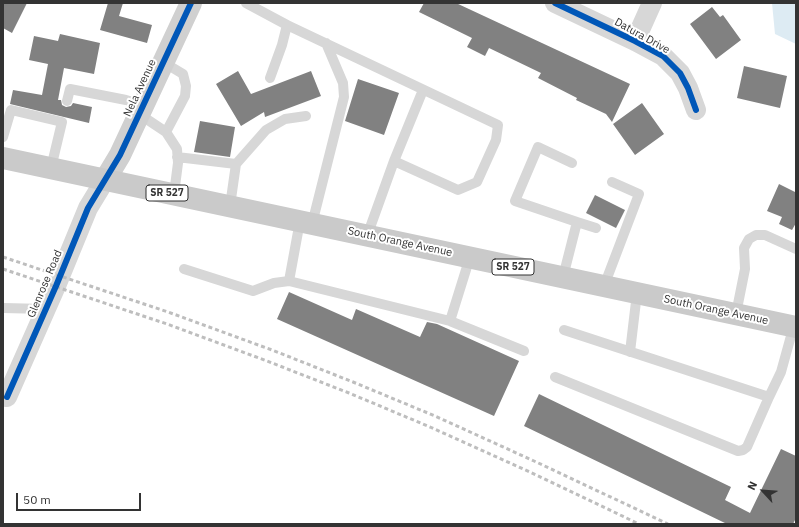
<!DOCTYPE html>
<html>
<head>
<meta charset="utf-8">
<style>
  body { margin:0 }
  #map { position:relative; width:799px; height:527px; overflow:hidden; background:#fff; font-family:"IBM Plex Sans",sans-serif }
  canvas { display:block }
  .frame { position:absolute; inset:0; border:4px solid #333; pointer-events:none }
  .north { position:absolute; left:743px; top:471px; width:40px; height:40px; -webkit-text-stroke:3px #fff; paint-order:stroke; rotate:296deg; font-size:11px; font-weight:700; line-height:16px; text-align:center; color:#333 }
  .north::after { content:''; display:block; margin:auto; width:14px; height:18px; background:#333; clip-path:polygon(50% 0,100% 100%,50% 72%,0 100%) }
  .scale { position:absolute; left:16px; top:493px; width:125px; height:18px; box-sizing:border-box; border:2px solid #333; border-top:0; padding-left:5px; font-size:12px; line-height:14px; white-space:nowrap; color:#333; -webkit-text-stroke:3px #fff; paint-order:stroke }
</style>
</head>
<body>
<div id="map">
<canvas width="799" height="527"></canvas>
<div class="frame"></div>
<div class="north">N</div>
<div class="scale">50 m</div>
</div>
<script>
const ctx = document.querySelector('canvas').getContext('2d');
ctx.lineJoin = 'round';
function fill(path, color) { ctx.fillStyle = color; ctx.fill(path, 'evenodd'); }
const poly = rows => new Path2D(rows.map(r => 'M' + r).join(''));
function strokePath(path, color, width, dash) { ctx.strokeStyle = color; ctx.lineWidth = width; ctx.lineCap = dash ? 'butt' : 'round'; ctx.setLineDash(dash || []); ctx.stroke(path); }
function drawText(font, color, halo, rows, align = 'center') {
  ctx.font = font + ' "IBM Plex Sans",sans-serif'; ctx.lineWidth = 4; ctx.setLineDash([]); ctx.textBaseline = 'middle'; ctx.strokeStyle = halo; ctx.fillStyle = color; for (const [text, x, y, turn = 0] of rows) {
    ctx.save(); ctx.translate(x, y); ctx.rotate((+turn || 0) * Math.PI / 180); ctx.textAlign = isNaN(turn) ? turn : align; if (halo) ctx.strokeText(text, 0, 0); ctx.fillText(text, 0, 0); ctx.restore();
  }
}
fill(poly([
  [772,3,796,3,796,44,775,34]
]), '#ddebf3');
fill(poly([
  [3,3,27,3,12,33,3,28],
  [108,3,123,3,119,16,152,25,147,43,100,30],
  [424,3,456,3,630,84,612,122,606,114,576,100,577,98,538,78,541,73,489,48,485,56,467,47,472,38,419,12],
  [712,7,720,17,723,15,741,40,716,59,690,24],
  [60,34,100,43,94,74,64,68,58,100,61,100,62,105,66,107,71,106,73,103,92,107,89,123,10,104,13,90,42,95,48,64,29,60,34,36,58,41],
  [744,66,787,76,780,108,737,98],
  [238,71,251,94,311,71,321,96,265,117,264,112,241,126,216,84],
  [358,79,399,93,384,135,345,121],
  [642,103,664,134,635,155,613,124],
  [200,121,235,127,230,157,194,152],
  [779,184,795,192,796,189,796,223,792,230,779,224,782,217,767,211],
  [595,195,625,210,616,228,586,213],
  [289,292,352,320,356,309,420,337,427,322,437,324,519,361,494,416,277,319],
  [539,394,731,487,725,500,750,513,781,449,796,456,796,518,793,524,727,524,524,426]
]), '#818181');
strokePath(poly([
  [246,3,287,25,282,45,270,78],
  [287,25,498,125,496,140,477,182,458,190,394,161],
  [163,62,183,74,186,86,185,96,166,132],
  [67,101,70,89,126,100,143,105],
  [139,114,166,132,177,149,178,163,174,194],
  [3,137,11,110,62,122,51,168],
  [177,157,236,164,230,206],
  [236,164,266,130,285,119,306,116],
  [300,221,289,281,450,321,524,351],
  [577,222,596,228],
  [312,224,344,97,343,83,326,43],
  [367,236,394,161,423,90],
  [184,269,253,291,274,283,289,281],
  [563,277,577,222,515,201,538,147,572,163],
  [604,286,639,194,612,182],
  [3,308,46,309],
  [736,314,745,269,744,248,749,239,756,235,765,235,796,249],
  [450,321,470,257],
  [564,330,769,397,781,372,794,325],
  [630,352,637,293],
  [555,377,738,451,743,450,747,447,769,397]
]), '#d7d7d7', 10);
strokePath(poly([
  [555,3,635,41,663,56,680,73,688,88,696,110],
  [635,41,652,3],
  [7,397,56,286,88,208,105,180]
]), '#d7d7d7', 20);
strokePath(poly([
  [105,180,120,155,191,3]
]), '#d0d0d0', 22);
strokePath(poly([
  [3,158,796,327]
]), '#cacaca', 22);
strokePath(poly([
  [3,257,168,312,272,350,353,382,435,416,534,461,668,524],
  [3,269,167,324,267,361,349,393,430,427,530,472,639,524]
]), '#bebebe', 3, [4, 3]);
strokePath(poly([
  [555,3,635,41,663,56,680,73,688,88,696,110],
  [7,397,56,286,88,208,120,155,191,3]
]), '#0057b8', 6);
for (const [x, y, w] of [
  [167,193,42],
  [513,267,42]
]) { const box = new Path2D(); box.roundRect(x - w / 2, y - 8, w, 16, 3); ctx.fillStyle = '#fff'; ctx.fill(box); strokePath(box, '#333', 1); }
drawText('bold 10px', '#333', null, [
  ["SR 527",167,193],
  ["SR 527",513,267]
]);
drawText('11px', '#333', '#fff', [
  ["Datura Drive",642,36,29],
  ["Nela Avenue",140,88,-65],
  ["South Orange Avenue",400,242,12],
  ["Glenrose Road",45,284,-67],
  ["South Orange Avenue",716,310,12]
]);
</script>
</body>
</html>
